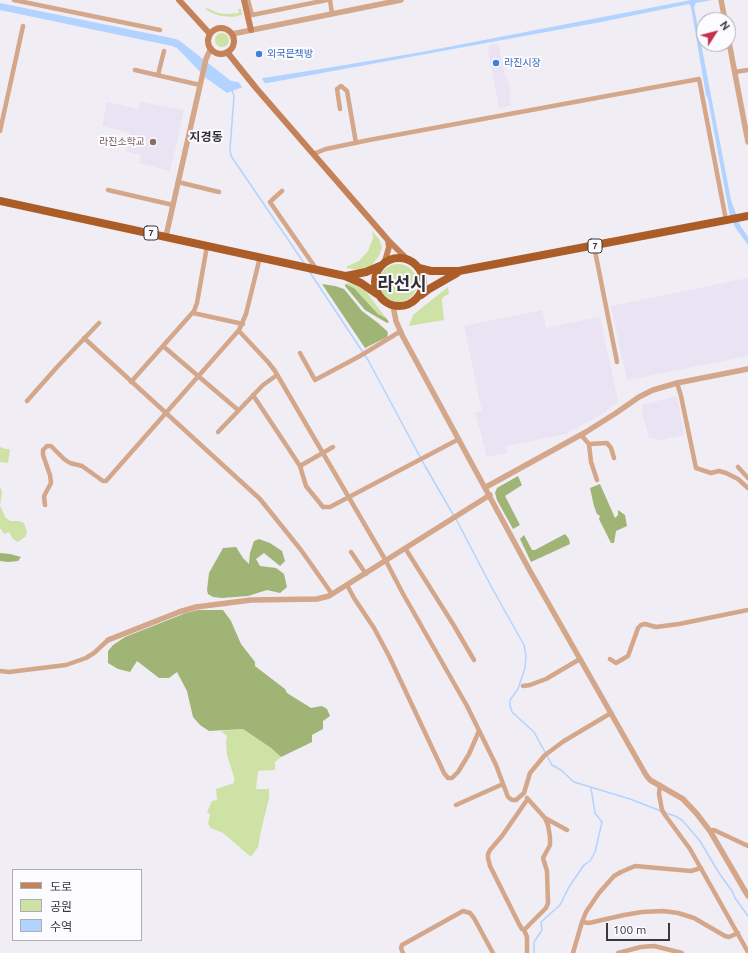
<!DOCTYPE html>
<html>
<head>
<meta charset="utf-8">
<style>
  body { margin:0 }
  #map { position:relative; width:748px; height:953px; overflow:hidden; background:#f0edf5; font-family:Ubuntu,"Noto Sans KR",sans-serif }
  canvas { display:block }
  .legend { position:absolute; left:12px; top:869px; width:130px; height:72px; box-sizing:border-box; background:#fcfbff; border:1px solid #aeadb1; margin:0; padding:5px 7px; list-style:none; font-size:12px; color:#39383b }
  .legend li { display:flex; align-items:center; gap:8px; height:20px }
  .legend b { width:20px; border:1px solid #aeadb1 }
  .north { position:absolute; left:696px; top:12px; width:40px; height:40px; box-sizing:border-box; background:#fcfbff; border:1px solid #aeadb1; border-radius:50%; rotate:54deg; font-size:11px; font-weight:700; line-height:16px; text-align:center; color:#39383b }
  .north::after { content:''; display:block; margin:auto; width:14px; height:18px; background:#c2324e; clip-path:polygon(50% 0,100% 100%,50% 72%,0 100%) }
  .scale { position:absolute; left:606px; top:923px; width:64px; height:18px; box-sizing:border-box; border:2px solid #39383b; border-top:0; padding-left:5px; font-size:12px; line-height:14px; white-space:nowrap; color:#39383b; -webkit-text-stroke:3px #fcfbff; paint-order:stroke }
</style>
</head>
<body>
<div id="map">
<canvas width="748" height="953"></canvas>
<ul class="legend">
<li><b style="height:5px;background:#c58157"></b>도로</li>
<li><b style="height:11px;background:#cee2a6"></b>공원</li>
<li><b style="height:11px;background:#b2d3ff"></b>수역</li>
</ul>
<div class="north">N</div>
<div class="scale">100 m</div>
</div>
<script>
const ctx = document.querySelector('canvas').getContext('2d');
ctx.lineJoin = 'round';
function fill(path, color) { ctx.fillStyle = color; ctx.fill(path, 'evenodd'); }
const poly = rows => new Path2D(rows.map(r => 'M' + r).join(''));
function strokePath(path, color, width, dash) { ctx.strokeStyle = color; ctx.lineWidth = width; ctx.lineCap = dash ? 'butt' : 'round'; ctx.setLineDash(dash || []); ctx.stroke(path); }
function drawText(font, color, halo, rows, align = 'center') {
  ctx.font = font + ' Ubuntu,"Noto Sans KR",sans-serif'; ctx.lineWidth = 4; ctx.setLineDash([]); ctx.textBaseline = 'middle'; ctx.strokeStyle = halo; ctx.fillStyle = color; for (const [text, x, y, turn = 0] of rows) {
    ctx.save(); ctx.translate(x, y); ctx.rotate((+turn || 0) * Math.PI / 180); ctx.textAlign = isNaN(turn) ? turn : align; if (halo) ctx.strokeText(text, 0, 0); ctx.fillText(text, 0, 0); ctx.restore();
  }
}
fill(poly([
  [498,43,505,77,507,77,511,93,509,94,511,106,499,108,488,50,490,45],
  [107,102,139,109,140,102,184,110,170,171,139,163,141,155,126,151,130,133,102,126],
  [748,278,748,356,627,380,611,306],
  [542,310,546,328,600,317,618,402,605,412,566,434,506,446,507,453,487,457,475,412,482,411,464,326],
  [677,396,684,435,657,441,655,438,649,438,642,411,642,405]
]), '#e9e3f3');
fill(poly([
  [207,8,218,13,227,14,239,13,238,9,241,9,242,15,233,17,221,16,212,13,205,9],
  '215 40a7 7 0 1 1 14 0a7 7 0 1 1-14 0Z',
  [372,231,379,239,382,247,379,256,371,266,365,269,360,270,347,268,346,267,359,261,368,251,373,238],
  '379 283a19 19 0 1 1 38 0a19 19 0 1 1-38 0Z',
  [348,283,359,286,365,290,386,318,378,314,354,288,345,284],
  [448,287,449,294,443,297,442,300,444,320,409,326,411,320,414,314],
  [0,447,6,449,9,449,10,450,8,463,0,462],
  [0,486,2,492,0,506,6,518,10,521,19,521,24,523,27,532,26,536,18,542,13,539,9,532,4,534,0,528],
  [243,729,271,748,281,757,275,762,275,770,258,771,256,789,269,789,269,798,261,831,258,847,251,857,223,833,211,828,208,824,210,814,207,812,212,801,217,800,216,789,234,783,234,777,227,755,226,742,227,736,221,731]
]), '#cee2a6');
fill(poly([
  [322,284,335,286,344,289,362,311,378,323,387,331,388,333,387,337,365,348],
  [345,284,354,288,378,314,386,318,389,322,387,323,365,310,345,286],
  [518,476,522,485,505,496,520,525,513,529,497,500,495,493,497,488],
  [600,484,615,518,618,515,618,510,625,515,627,526,616,531,614,543,611,543,599,519,600,516,597,514,594,506,590,488],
  [565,534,569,539,570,544,531,562,520,539,524,535,532,550,535,550],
  [259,539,270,543,282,551,285,561,280,566,264,553,256,559,260,566,276,568,284,574,287,587,280,593,267,590,248,596,222,598,213,597,208,594,207,590,209,573,223,548,236,547,243,558,249,564,250,553,254,541],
  [0,553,10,554,21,557,18,561,8,562,0,561],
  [198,610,223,610,231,621,241,644,255,662,255,666,285,689,287,693,311,708,322,706,327,709,330,716,323,721,323,729,312,735,312,742,281,757,271,748,243,729,209,731,200,725,193,717,187,691,177,672,169,678,159,678,137,661,130,672,118,669,108,663,108,651,113,645,125,637,186,613]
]), '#9fb475');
fill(poly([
  [691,0,712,0,696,3,694,7,731,200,740,225,748,237,748,245,735,227,729,212,708,99,706,95,691,7,689,4,601,22,240,88,227,93,206,78,177,48,172,46,0,10,0,3,176,39,180,41,231,81,238,82,327,68,422,52]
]), '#b2d3ff');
fill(poly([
  [260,76,267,86,244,90,237,80]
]), '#f0edf5');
strokePath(poly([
  [232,90,234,96,230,149,231,156,304,263],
  [309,271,368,360,425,466,454,516],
  [456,519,492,588,524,645,526,656,525,668,518,689,510,700,510,705,512,712,534,732,552,765,561,770,574,782,630,799,661,811],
  [665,813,675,816,682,820,700,841,719,873,732,891,735,898,748,916],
  [534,953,534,942,542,930,541,922,560,905,569,887,584,865,590,861,595,852,602,822,595,813,591,788]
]), '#b2d3ff', 1.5);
strokePath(poly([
  [14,0,160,30],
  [248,0,252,15,327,0],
  [330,0,332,14],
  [135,70,200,85],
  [735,72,748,70],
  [158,75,164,51],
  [340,109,337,89,341,86,347,91,356,143],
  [0,131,23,26],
  [313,154,326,149,369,140,699,79,726,220],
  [178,182,219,192],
  [108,190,173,205],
  [282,191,272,200,270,202,272,205,317,270],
  [594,246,617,362],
  [193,313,243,324],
  [239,331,268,362,275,371,386,561,402,592,467,706,496,765,508,797,512,800,516,800,524,793,530,773,545,755,564,741,611,713],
  [84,338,260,499,301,550,332,594],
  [163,346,238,410],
  [300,353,315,380,360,356,401,331],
  [131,382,194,311,197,303,207,246],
  [677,383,681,396,696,468,711,473,719,471,726,473,738,479,748,488],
  [253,395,300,466],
  [27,401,58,366,99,323],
  [218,432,263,385,277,375],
  [581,435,589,444,591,462,597,480],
  [589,444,607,443,611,448,614,458],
  [333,447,300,466,306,486,323,507,330,507,459,439],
  [738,467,748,478],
  [45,505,44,496,51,483,50,475,43,455,43,450,47,446,51,446,64,459,70,463,82,466,103,481,106,481,239,330,246,314,260,257],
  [405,548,453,624,474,660],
  [351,552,366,574],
  [347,585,354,598,374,628,389,656,444,773,448,778,452,778,458,772,469,754,479,731],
  [610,659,616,663,628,656,638,628,641,625,645,624,656,627,679,624,748,610],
  [0,671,9,672,66,665,86,658,94,653,108,640],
  [523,686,530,685,546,679,580,659],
  [660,785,659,794,662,810,665,815,690,849,748,952],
  [527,798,545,818,567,830],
  [527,800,502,836,490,850,488,854,488,858,490,866,519,924,522,929,524,930,546,908,548,903,547,871,543,858,550,845,550,837,548,825,545,818],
  [456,805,503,784],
  [710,831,714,830,748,846],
  [582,922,589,923,624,915,642,912,663,911,678,913,694,918,725,936,729,937,738,933],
  [524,930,527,937,527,953],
  [403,953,401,948,402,945,463,911,470,913,474,918,493,953],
  [573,953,582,922,586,912,599,893,614,876,621,872,635,866,691,871,701,868],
  [618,953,641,947,654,946,682,953]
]), '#d4a68a', 4.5);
strokePath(poly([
  [721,0,725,20],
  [232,34,401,0],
  [728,37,748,142],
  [166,236,206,59,211,48],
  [393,306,396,321,402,335,530,571,646,775,650,780,683,799,697,814,710,831,748,896],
  [486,487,586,432,616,413,639,397,653,390,677,383,748,369],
  [108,640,179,612,196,607,251,600,317,599,329,596,490,495]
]), '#d4a68a', 5.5);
strokePath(poly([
  [179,0,210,34],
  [244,0,251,30],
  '208 41a13 13 0 1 1 26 0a13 13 0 1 1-26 0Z',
  [227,52,256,88,388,240,407,259],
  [385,261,389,247,388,240]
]), '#c58157', 6);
strokePath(poly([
  [0,201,345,276,361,283,377,294],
  '375 282a24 24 0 1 1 48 0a24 24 0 1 1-48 0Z',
  [419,268,431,271,459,271,748,216],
  [346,276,366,272,380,266],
  [421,295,429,289,457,273]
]), '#ac5c26', 8);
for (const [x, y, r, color] of [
  [259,54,4,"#3f7fe0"],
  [496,63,4,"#3f7fe0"],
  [153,142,4,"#8d6e63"]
]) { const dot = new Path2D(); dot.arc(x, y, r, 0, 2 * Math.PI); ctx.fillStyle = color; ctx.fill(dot); strokePath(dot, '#fcfbff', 1.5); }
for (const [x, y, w] of [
  [151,233,14],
  [595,246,14]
]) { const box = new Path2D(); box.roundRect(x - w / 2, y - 7, w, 14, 3); ctx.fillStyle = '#fcfbff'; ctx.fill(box); strokePath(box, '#39383b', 1); }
drawText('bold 9px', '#39383b', null, [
  ["7",151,233],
  ["7",595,246]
]);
drawText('10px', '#366cbe', '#fcfbff', [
  ["외국믄책방",267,54],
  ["라진시장",504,63]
], 'left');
drawText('10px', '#785e54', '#fcfbff', [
  ["라진소학교",145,142]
], 'right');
drawText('bold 12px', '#333037', '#fcfbff', [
  ["지경동",206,137]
]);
drawText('bold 18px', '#333037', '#fcfbff', [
  ["라선시",402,284]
]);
</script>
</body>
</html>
